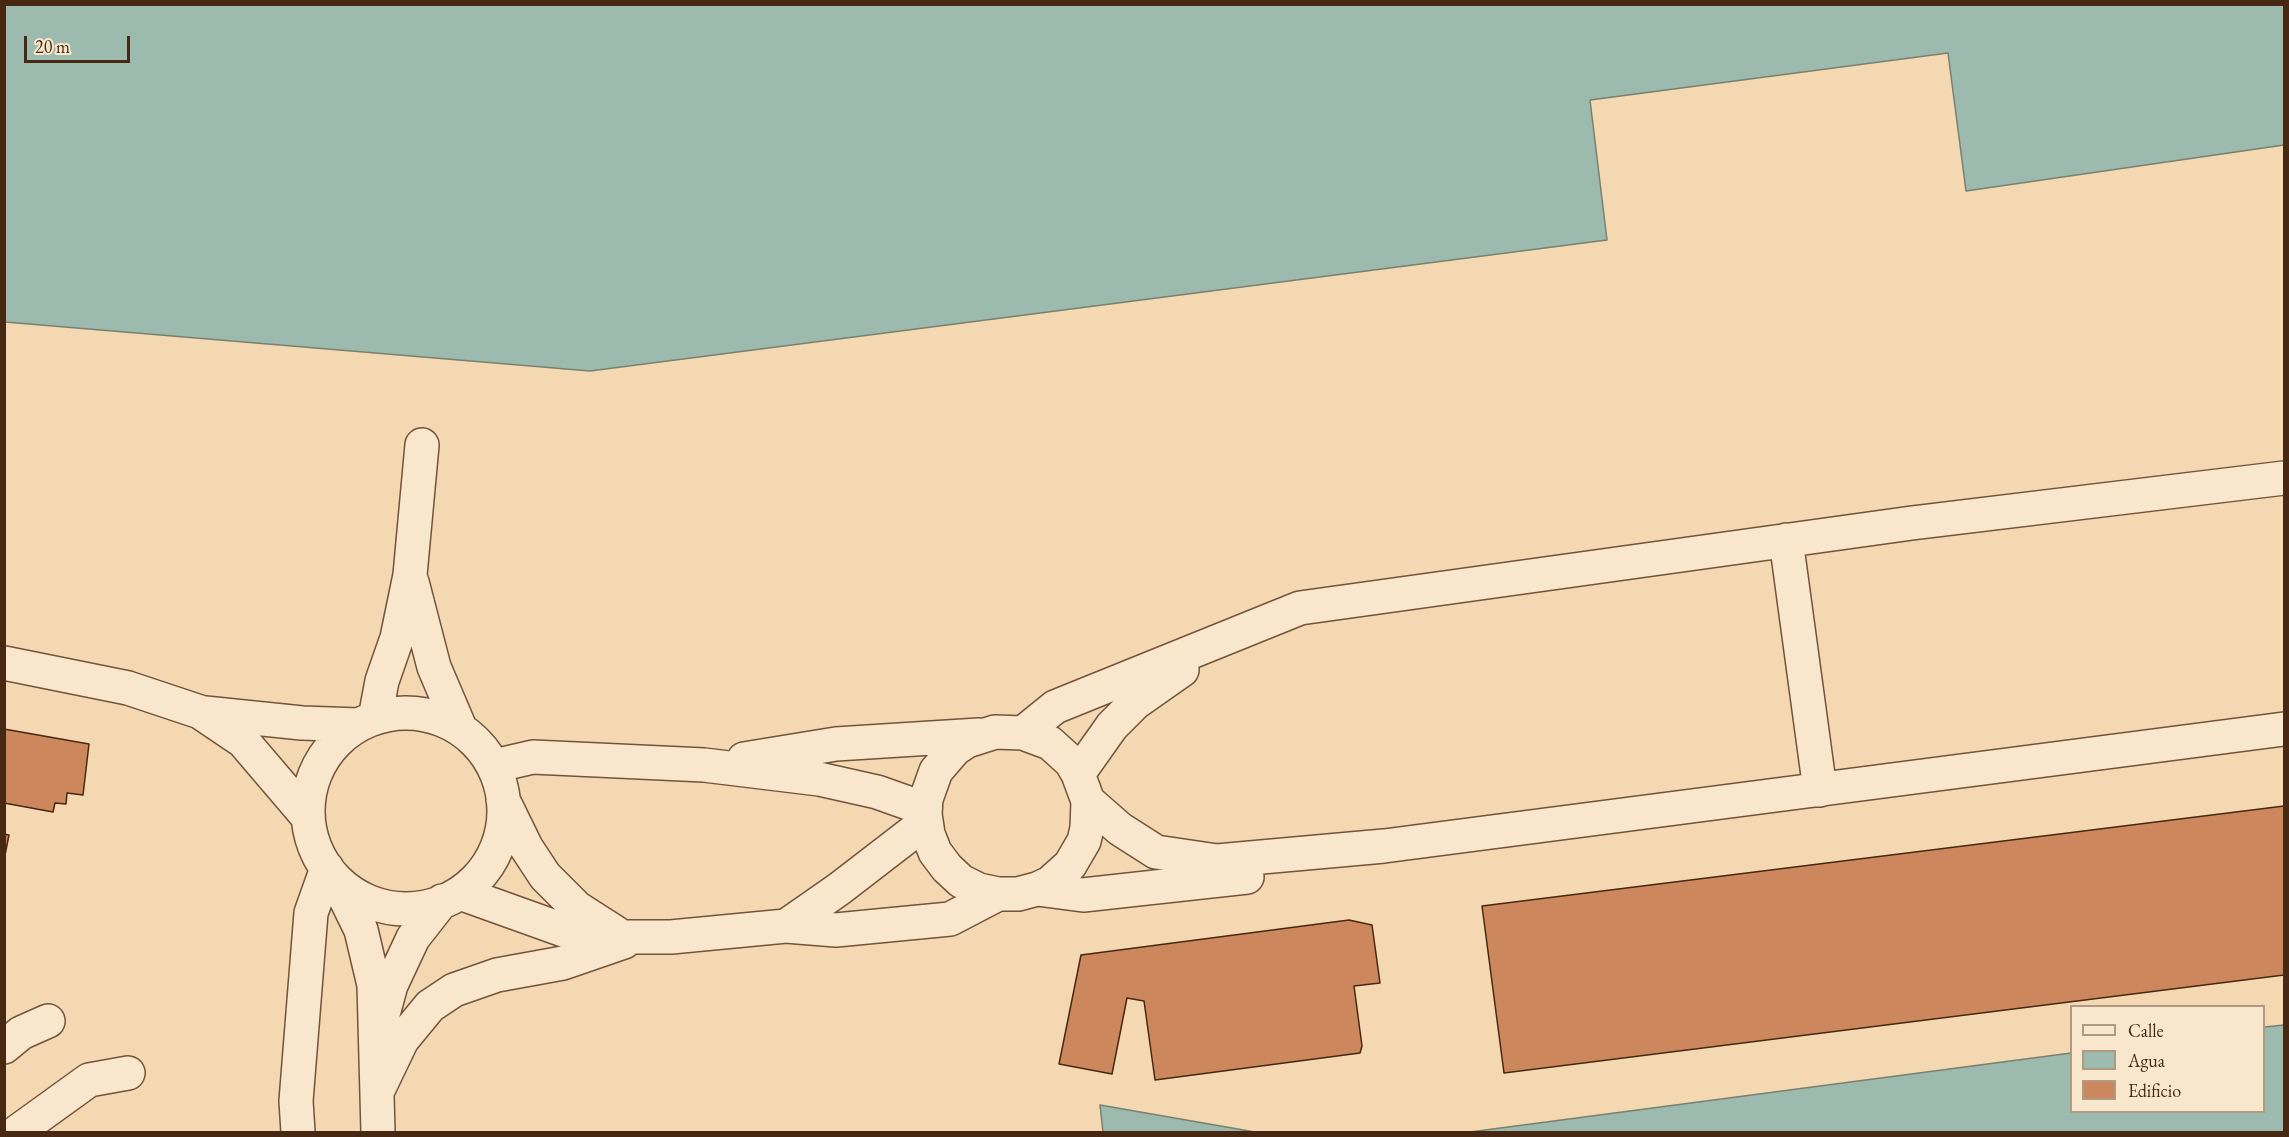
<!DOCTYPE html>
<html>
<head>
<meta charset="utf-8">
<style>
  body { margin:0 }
  #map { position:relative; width:2289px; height:1137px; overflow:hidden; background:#f4d8b2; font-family:"EB Garamond",serif }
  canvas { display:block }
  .frame { position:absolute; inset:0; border:6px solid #472812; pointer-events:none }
  .legend { position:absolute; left:2070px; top:1005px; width:195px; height:108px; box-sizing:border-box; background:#f8e6cd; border:2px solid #b19a82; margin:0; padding:8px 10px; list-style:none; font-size:18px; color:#472812 }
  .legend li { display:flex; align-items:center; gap:12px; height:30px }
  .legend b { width:30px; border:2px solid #b19a82 }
  .scale { position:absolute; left:24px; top:36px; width:106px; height:27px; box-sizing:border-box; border:3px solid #472812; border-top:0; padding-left:8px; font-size:18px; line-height:21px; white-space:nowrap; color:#472812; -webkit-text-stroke:4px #f8e6cd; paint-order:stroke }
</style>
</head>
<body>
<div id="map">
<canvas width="2289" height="1137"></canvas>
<div class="frame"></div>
<ul class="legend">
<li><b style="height:8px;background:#f8e6cd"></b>Calle</li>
<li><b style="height:16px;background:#9cbaad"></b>Agua</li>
<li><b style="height:16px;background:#cd875c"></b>Edificio</li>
</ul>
<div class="scale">20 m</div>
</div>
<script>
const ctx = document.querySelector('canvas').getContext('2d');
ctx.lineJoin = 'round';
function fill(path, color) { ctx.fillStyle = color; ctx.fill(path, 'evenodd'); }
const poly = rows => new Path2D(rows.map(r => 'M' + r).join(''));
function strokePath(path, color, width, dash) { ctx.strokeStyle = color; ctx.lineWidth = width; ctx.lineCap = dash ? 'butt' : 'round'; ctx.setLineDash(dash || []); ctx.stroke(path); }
const water = poly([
  [4,5,2284,5,2284,145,1966,191,1948,53,1590,100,1607,240,590,371,5,322,4,5],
  [2284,1025,2284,1132,1470,1132,2071,1053,2072,1112,2264,1112,2264,1027,2284,1025],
  [1100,1105,1255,1132,1103,1132,1100,1105]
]);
fill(water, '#9cbaad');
strokePath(water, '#7a806f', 1.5);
const building = poly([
  [4,729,89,744,83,795,67,793,66,804,55,803,53,812,4,803,4,729],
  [2284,806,2284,975,1504,1073,1482,906,2284,806],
  [4,834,9,835,4,860,4,834],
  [1349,920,1372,925,1380,983,1354,986,1362,1046,1360,1053,1155,1080,1144,1001,1127,998,1112,1074,1059,1064,1081,955,1349,920]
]);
fill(building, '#cd875c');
strokePath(building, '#472812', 1.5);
const minor = poly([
  [1786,540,1820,790],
  [412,582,434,667,460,728],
  [4,663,128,688,200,712,243,741,307,816],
  [205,713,302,723,359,725],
  '308 811a98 98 0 1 1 196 0a98 98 0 1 1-196 0Z',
  [375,718,382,681,397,638,410,575,422,445],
  [1023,733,1055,707,1300,608,1912,523,2284,478],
  [744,759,836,744,979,735],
  [494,766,533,757,704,765,819,779,877,792,925,809],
  [1078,774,1112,726,1135,703,1182,670],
  [503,800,526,847,545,876,577,908,616,933],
  [1088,801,1120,829,1156,852,1217,861,1384,846,2284,729],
  [337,881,361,930,374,985,378,1132],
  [1037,889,1050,883,1070,865,1084,841,1087,828,1088,801,1078,774,1071,762,1050,743,1023,733,995,732,967,741,955,749,936,771,926,799,925,814,928,834,935,852,947,868,961,881,979,890,998,894,1018,894,1037,889,1083,895,1247,877],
  [460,893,566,931,601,937,671,937,786,926,836,930,950,919,998,894],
  [786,926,839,889,926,822],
  [382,1018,391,985,413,938,442,901],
  [4,1047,21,1033,48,1021],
  [377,1092,402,1040,430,1006,454,990,497,975,563,963,624,942],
  [17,1132,89,1080,128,1073],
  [298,1132,296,1101,311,913,327,868]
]);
strokePath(minor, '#72543a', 36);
strokePath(minor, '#f8e6cd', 33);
</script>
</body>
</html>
